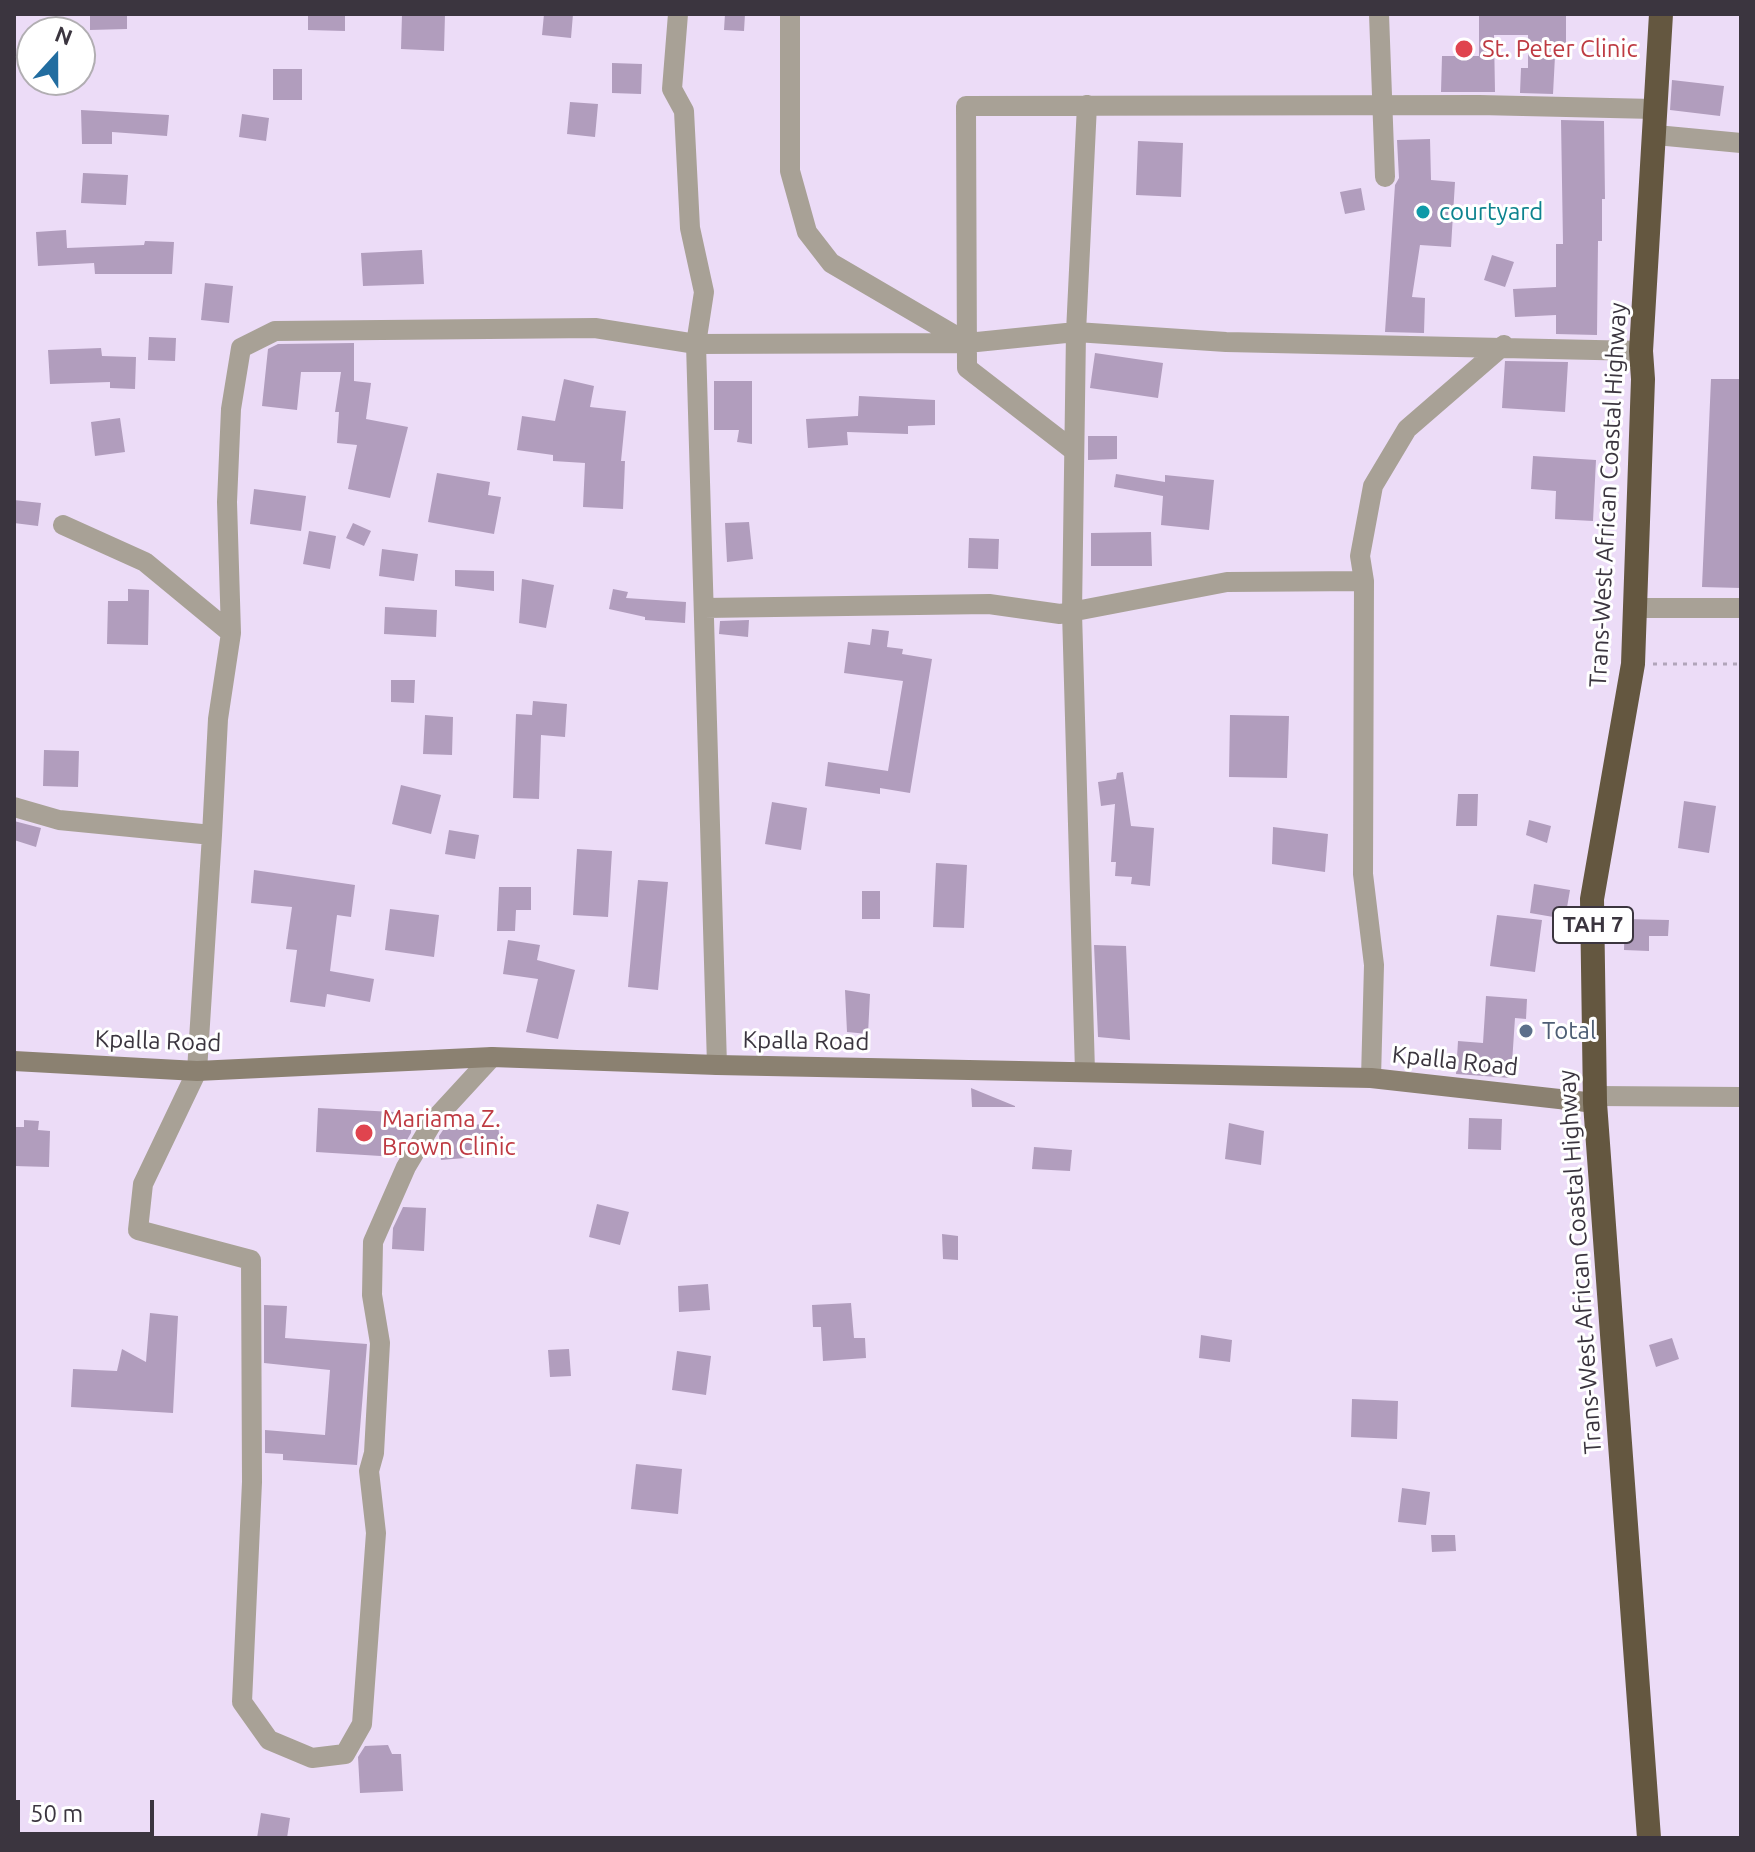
<!DOCTYPE html>
<html>
<head>
<meta charset="utf-8">
<style>
  body { margin:0 }
  #map { position:relative; width:1755px; height:1852px; overflow:hidden; background:#ecdcf7; font-family:Ubuntu,sans-serif }
  canvas { display:block }
  .frame { position:absolute; inset:0; border:16px solid #3b353f; pointer-events:none }
  .north { position:absolute; left:16px; top:16px; width:80px; height:80px; box-sizing:border-box; background:#fff; border:2px solid #b1aeb2; border-radius:50%; rotate:21deg; font-size:22px; font-weight:700; line-height:32px; text-align:center; color:#3b353f }
  .north::after { content:''; display:block; margin:auto; width:28px; height:36px; background:#226da0; clip-path:polygon(50% 0,100% 100%,50% 72%,0 100%) }
  .scale { position:absolute; left:16px; top:1800px; width:138px; height:36px; box-sizing:border-box; border:4px solid #3b353f; border-top:0; padding-left:10px; font-size:24px; line-height:28px; white-space:nowrap; color:#3b353f; -webkit-text-stroke:6px #fff; paint-order:stroke }
</style>
</head>
<body>
<div id="map">
<canvas width="1755" height="1852"></canvas>
<div class="frame"></div>
<div class="north">N</div>
<div class="scale">50 m</div>
</div>
<script>
const ctx = document.querySelector('canvas').getContext('2d');
ctx.lineJoin = 'round';
function fill(path, color) { ctx.fillStyle = color; ctx.fill(path, 'evenodd'); }
const poly = rows => new Path2D(rows.map(r => 'M' + r).join(''));
function strokePath(path, color, width, dash) { ctx.strokeStyle = color; ctx.lineWidth = width; ctx.lineCap = dash ? 'butt' : 'round'; ctx.setLineDash(dash || []); ctx.stroke(path); }
function drawText(font, color, halo, rows, align = 'center') {
  ctx.font = font + ' Ubuntu,sans-serif'; ctx.lineWidth = 6; ctx.setLineDash([]); ctx.textBaseline = 'middle'; ctx.strokeStyle = halo; ctx.fillStyle = color; for (const [text, x, y, turn = 0] of rows) {
    ctx.save(); ctx.translate(x, y); ctx.rotate((+turn || 0) * Math.PI / 180); ctx.textAlign = isNaN(turn) ? turn : align; if (halo) ctx.strokeText(text, 0, 0); ctx.fillText(text, 0, 0); ctx.restore();
  }
}
fill(poly([
  [90,14,127,14,127,29,90,30],
  [308,14,345,14,345,31,308,30],
  [402,14,445,14,444,51,401,49],
  [544,14,573,14,571,38,542,35],
  [725,14,745,14,744,31,724,30],
  [1479,14,1566,14,1566,56,1555,56,1553,94,1520,93,1521,68,1528,68,1528,35,1494,35,1495,92,1441,92,1442,56,1479,56],
  [612,63,642,64,641,94,612,93],
  [273,69,302,69,302,100,273,100],
  [1672,80,1724,86,1720,116,1670,110],
  [570,102,598,104,595,137,567,134],
  [81,110,169,115,167,136,112,132,112,144,82,144],
  [242,114,269,118,266,141,239,137],
  [1561,120,1604,121,1605,199,1602,199,1602,241,1598,241,1597,335,1556,334,1556,315,1515,317,1513,289,1556,287,1556,244,1563,244],
  [1430,139,1431,180,1455,182,1451,247,1420,245,1412,297,1425,298,1424,333,1385,332,1395,185,1399,178,1397,140],
  [1138,141,1183,143,1181,197,1136,195],
  [83,173,128,175,126,205,81,203],
  [1361,188,1365,210,1345,214,1340,192],
  [66,230,67,248,144,245,145,241,174,242,172,274,95,274,94,263,38,266,36,232],
  [422,250,424,284,363,286,361,253],
  [1492,255,1514,262,1505,287,1484,280],
  [205,283,233,286,229,323,201,320],
  [149,337,176,338,175,361,148,360],
  [354,343,354,381,371,383,366,419,408,427,390,498,348,489,357,445,337,443,339,412,335,412,341,372,301,372,297,410,262,406,268,349,278,344],
  [101,348,102,356,136,357,135,389,110,388,110,382,50,384,48,350],
  [1095,353,1163,363,1158,398,1090,388],
  [1505,361,1568,362,1565,412,1502,408],
  [564,379,594,386,590,407,626,411,621,461,625,461,623,509,583,507,585,463,553,461,553,455,517,450,522,416,555,421],
  [1711,379,1741,379,1741,588,1702,587],
  [714,381,752,381,752,444,737,442,739,430,714,430],
  [859,396,935,400,935,425,908,426,908,434,847,432,848,445,808,448,806,419,858,416],
  [120,418,125,452,95,456,91,422],
  [1088,436,1117,436,1117,459,1088,460],
  [1533,456,1596,460,1593,521,1555,519,1556,491,1531,489],
  [437,473,490,482,488,495,501,497,494,534,428,522],
  [1116,474,1165,482,1165,475,1214,480,1209,530,1161,525,1163,496,1114,487],
  [254,489,306,496,301,531,250,524],
  [14,500,41,503,38,526,14,523],
  [749,522,753,559,727,562,725,523],
  [353,523,371,531,364,546,346,538],
  [309,531,336,536,330,569,303,564],
  [1151,532,1152,566,1091,566,1091,533],
  [969,538,999,539,998,569,968,568],
  [382,549,418,554,414,581,379,576],
  [455,570,494,571,494,591,455,586],
  [522,579,554,585,546,628,519,623],
  [128,589,149,590,148,645,107,644,108,601,128,601],
  [613,589,628,592,626,598,686,602,685,623,645,620,645,617,609,609],
  [385,607,437,610,436,637,384,634],
  [749,620,748,637,719,634,720,621],
  [872,629,889,631,887,647,903,649,902,654,932,659,910,793,880,788,880,794,825,786,828,762,888,771,903,681,844,673,848,642,870,645],
  [391,680,415,680,414,703,391,702],
  [533,701,567,704,565,737,541,735,539,799,513,798,516,714,532,715],
  [425,715,453,717,452,755,423,754],
  [1230,715,1289,716,1287,778,1229,777],
  [44,750,79,751,78,787,43,786],
  [1123,772,1131,826,1154,828,1150,886,1131,884,1132,877,1115,876,1116,862,1111,862,1115,804,1101,806,1098,782,1116,779,1117,773],
  [401,785,441,795,431,834,392,824],
  [1458,794,1478,794,1477,826,1456,826],
  [1684,801,1716,806,1709,853,1678,848],
  [772,802,807,808,801,850,765,844],
  [1529,820,1551,826,1547,843,1526,835],
  [14,821,41,828,36,847,14,840],
  [1273,827,1328,834,1325,872,1272,864],
  [449,830,479,835,475,859,445,854],
  [577,849,612,851,608,917,573,915],
  [936,863,967,865,964,928,933,927],
  [254,870,355,885,351,917,337,915,330,971,374,979,370,1002,327,994,325,1007,290,1002,297,950,286,949,292,907,251,903],
  [638,880,668,882,658,990,628,987],
  [1534,884,1570,890,1565,919,1530,913],
  [499,887,531,887,531,910,516,910,515,931,497,931],
  [862,891,880,891,880,919,862,919],
  [390,909,439,915,434,957,385,950],
  [1497,915,1542,920,1535,972,1490,966],
  [1625,919,1669,920,1668,936,1649,936,1649,951,1624,950],
  [508,940,540,945,537,960,575,970,558,1039,526,1032,538,979,503,974],
  [1094,945,1126,946,1130,1040,1098,1037],
  [845,990,870,994,868,1034,847,1032],
  [1486,996,1527,999,1526,1019,1515,1018,1511,1078,1456,1074,1458,1041,1483,1043],
  [971,1088,1015,1106,1015,1107,972,1107],
  [318,1108,412,1113,411,1133,397,1157,316,1152],
  [1469,1118,1502,1119,1501,1150,1468,1149],
  [24,1120,39,1121,38,1130,50,1131,49,1167,14,1166,14,1127,24,1127],
  [498,1123,501,1155,441,1160,439,1136,445,1127],
  [1229,1123,1264,1131,1261,1165,1225,1159],
  [1034,1147,1072,1150,1070,1171,1032,1169],
  [597,1204,629,1212,620,1245,589,1237],
  [403,1207,426,1208,424,1251,392,1249,393,1228],
  [942,1234,958,1236,958,1260,943,1259],
  [708,1284,710,1310,679,1312,678,1286],
  [851,1303,854,1338,865,1338,866,1358,823,1361,821,1327,813,1327,812,1305],
  [264,1305,287,1306,285,1338,367,1344,357,1465,283,1460,283,1454,265,1453,265,1430,325,1435,330,1370,264,1363],
  [150,1313,178,1316,173,1413,71,1407,73,1369,117,1371,122,1349,146,1362],
  [1201,1335,1232,1340,1230,1362,1199,1358],
  [1672,1338,1679,1359,1656,1367,1649,1345],
  [569,1349,571,1376,550,1377,548,1350],
  [677,1351,711,1356,706,1395,672,1390],
  [1352,1399,1398,1401,1397,1439,1351,1437],
  [636,1464,682,1469,678,1514,631,1509],
  [1402,1488,1430,1492,1426,1525,1398,1522],
  [1431,1535,1455,1535,1456,1551,1432,1552],
  [388,1745,392,1754,401,1754,403,1791,360,1793,358,1757,365,1746],
  [261,1813,290,1818,287,1838,257,1838]
]), '#b19dbd');
strokePath(poly([
  [1653,664,1741,664]
]), '#b2a5bb', 3, [4, 6]);
strokePath(poly([
  [678,14,672,89,684,111,690,228,704,292,696,344,717,1065],
  [790,14,790,171,807,232,831,263,966,342],
  [1379,14,1385,177],
  [1087,105,1076,332,1226,342,1641,351],
  [1656,135,1741,143],
  [1073,450,967,368,966,106,1479,105,1654,109],
  [63,525,145,562,231,633,218,719,212,835],
  [704,608,989,604,1060,614,1227,582,1364,581],
  [1633,608,1741,608],
  [231,633,227,502,231,409,241,348,275,331,595,328,696,344,967,343,1076,332,1072,612,1085,1072],
  [14,807,59,820,212,835,197,1071,143,1184,138,1230,251,1260,252,1482,242,1702,269,1740,312,1758,345,1754,362,1724,376,1533,369,1471,374,1453,380,1343,372,1295,373,1242,406,1167,434,1120,492,1057],
  [1371,1078,1374,965,1363,874,1364,581,1360,556,1373,486,1407,429,1504,345],
  [1595,1096,1741,1097]
]), '#a8a196', 20);
strokePath(poly([
  [14,1061,197,1071,492,1057,717,1065,1371,1078,1595,1103]
]), '#8b8171', 20);
strokePath(poly([
  [1649,1838,1595,1103,1592,899,1633,664,1643,379,1641,351,1661,14]
]), '#645740', 24);
for (const [x, y, r, color] of [
  [1464,49,10,"#e0444e"],
  [1423,212,8,"#0f9aa8"],
  [1526,1031,8,"#5c6f8a"],
  [364,1133,10,"#e0444e"]
]) { const dot = new Path2D(); dot.arc(x, y, r, 0, 2 * Math.PI); ctx.fillStyle = color; ctx.fill(dot); strokePath(dot, '#fff', 3); }
for (const [x, y, w] of [
  [1593,925,80]
]) { const box = new Path2D(); box.roundRect(x - w / 2, y - 18, w, 36, 6); ctx.fillStyle = '#fff'; ctx.fill(box); strokePath(box, '#3b353f', 2); }
drawText('bold 22px', '#3b353f', null, [
  ["TAH 7",1593,925]
]);
drawText('24px', '#be3a42', '#fff', [
  ["St. Peter Clinic",1482,49],
  ["Mariama Z.",382,1119],
  ["Brown Clinic",382,1147]
], 'left');
drawText('24px', '#0d838f', '#fff', [
  ["courtyard",1439,212]
], 'left');
drawText('24px', '#3b353f', '#fff', [
  ["Trans-West African Coastal Highway",1608,495,-87],
  ["Kpalla Road",158,1041,2],
  ["Kpalla Road",806,1041,1],
  ["Kpalla Road",1455,1061,6],
  ["Trans-West African Coastal Highway",1580,1262,-94]
]);
drawText('24px', '#4e5e75', '#fff', [
  ["Total",1542,1031]
], 'left');
</script>
</body>
</html>
